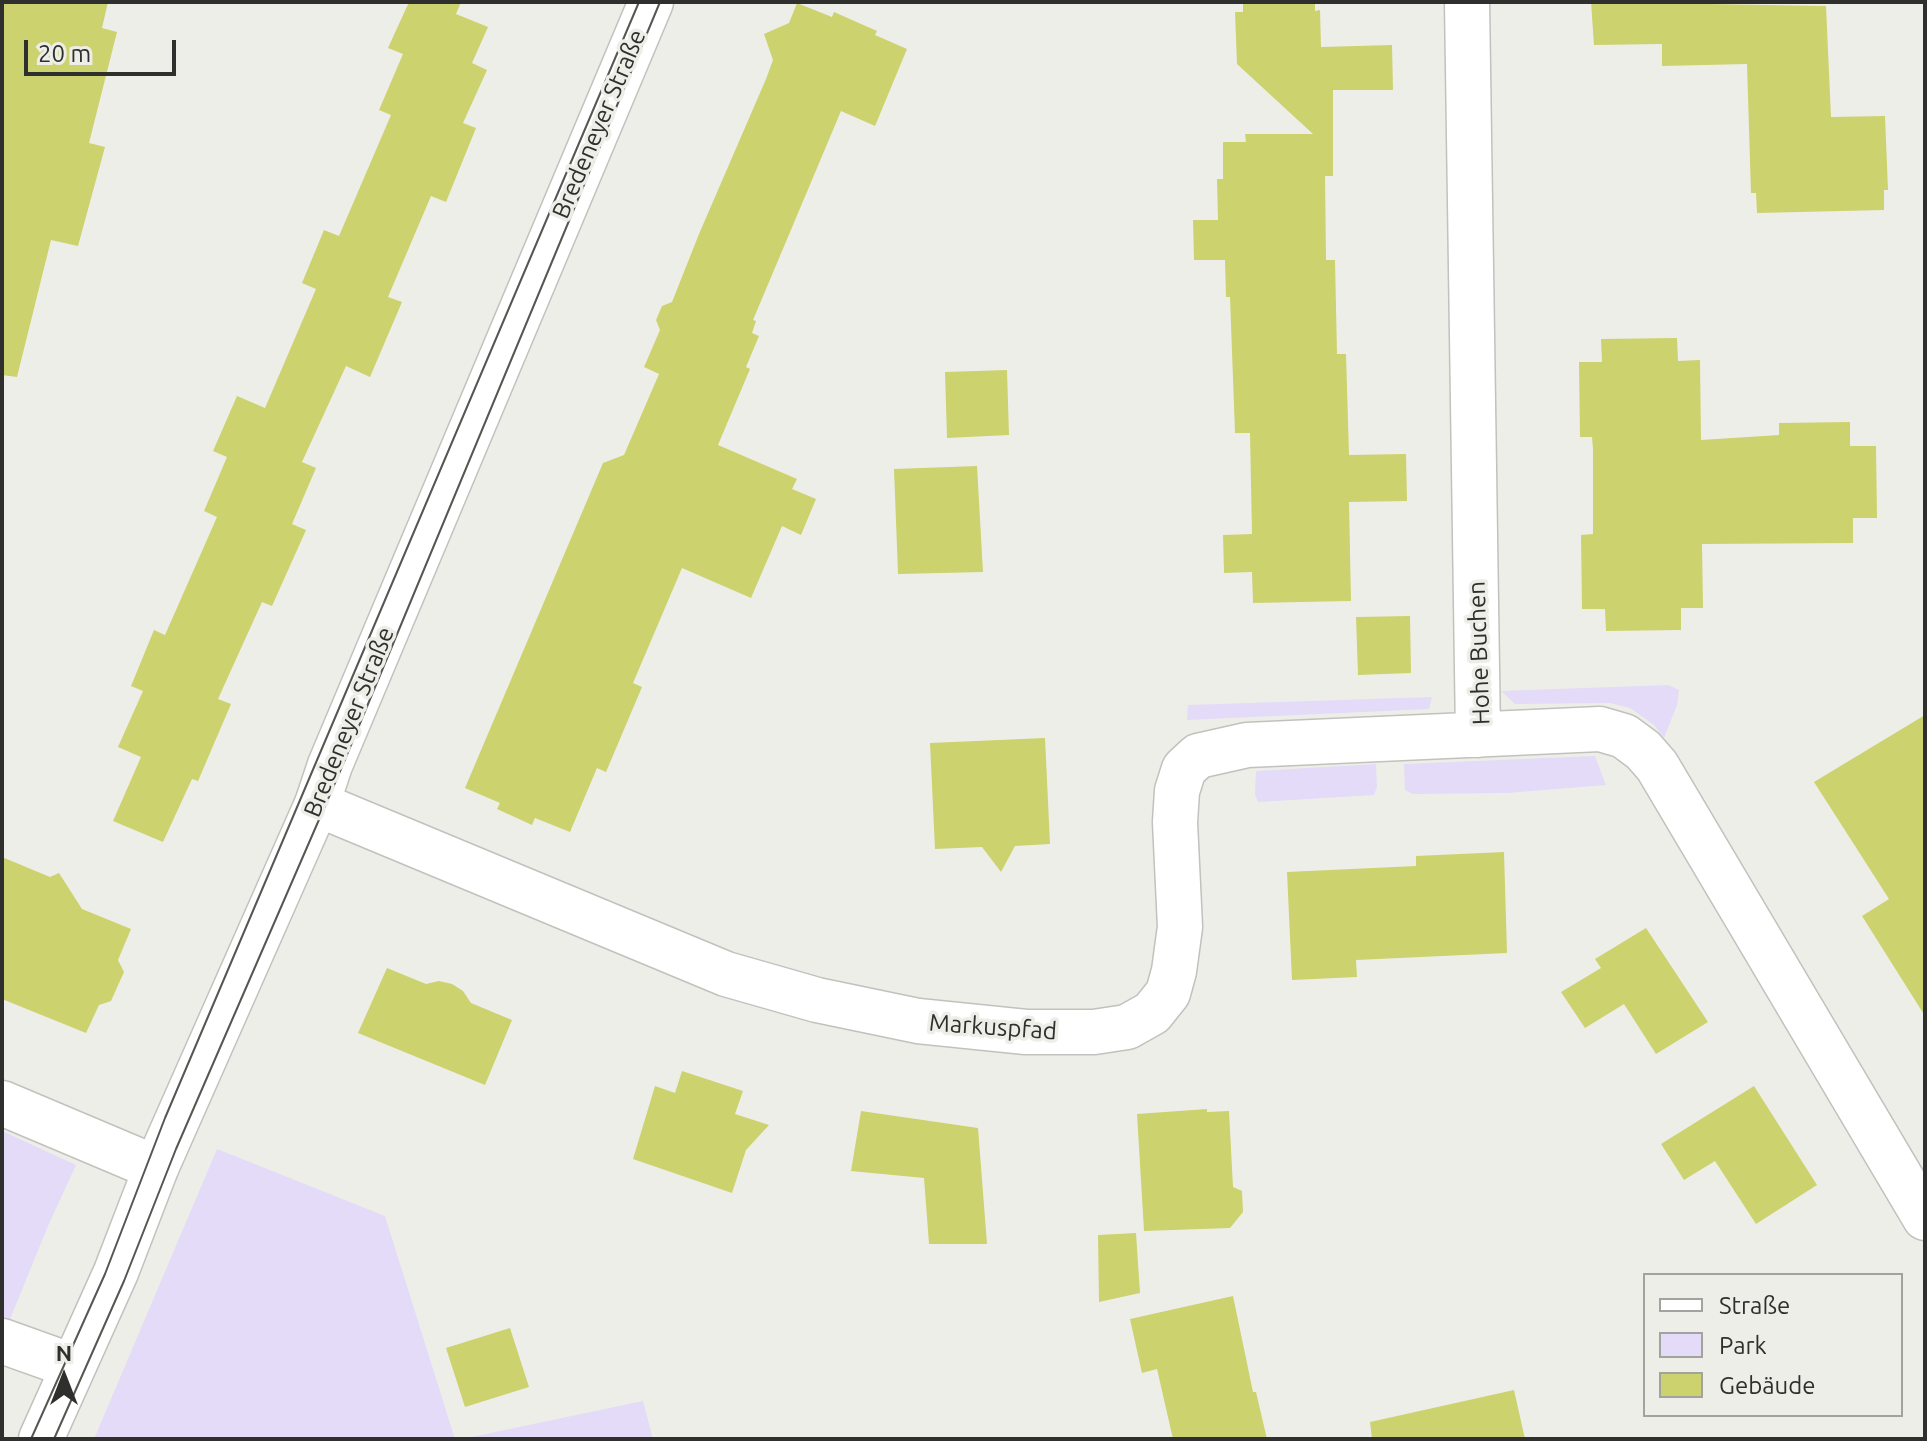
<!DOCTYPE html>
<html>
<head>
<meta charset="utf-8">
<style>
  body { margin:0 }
  #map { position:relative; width:1927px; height:1441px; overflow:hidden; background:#eeeee9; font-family:Ubuntu,sans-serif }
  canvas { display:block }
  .frame { position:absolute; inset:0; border:4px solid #2f2f2d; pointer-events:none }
  .legend { position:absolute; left:1643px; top:1273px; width:260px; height:144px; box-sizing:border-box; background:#eeeee9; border:2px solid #a2a29e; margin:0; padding:10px 14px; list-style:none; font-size:24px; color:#2f2f2d }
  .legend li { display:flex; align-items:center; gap:16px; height:40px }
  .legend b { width:40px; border:2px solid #a2a29e }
  .north { position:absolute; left:24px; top:1337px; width:80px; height:80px; -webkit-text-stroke:6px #eeeee9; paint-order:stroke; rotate:0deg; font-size:22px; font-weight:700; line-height:32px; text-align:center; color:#2f2f2d }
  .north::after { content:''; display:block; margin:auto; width:28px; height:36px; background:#2f2f2d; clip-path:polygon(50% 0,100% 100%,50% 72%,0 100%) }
  .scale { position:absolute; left:24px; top:40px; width:152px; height:36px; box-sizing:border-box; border:4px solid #2f2f2d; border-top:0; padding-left:10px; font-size:24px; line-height:28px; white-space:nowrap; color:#2f2f2d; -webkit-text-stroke:6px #eeeee9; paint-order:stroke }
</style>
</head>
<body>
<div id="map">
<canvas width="1927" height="1441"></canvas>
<div class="frame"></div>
<ul class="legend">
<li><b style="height:10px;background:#fff"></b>Straße</li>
<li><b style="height:22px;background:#e3dbf8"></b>Park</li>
<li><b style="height:22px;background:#ccd26d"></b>Gebäude</li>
</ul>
<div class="north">N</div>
<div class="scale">20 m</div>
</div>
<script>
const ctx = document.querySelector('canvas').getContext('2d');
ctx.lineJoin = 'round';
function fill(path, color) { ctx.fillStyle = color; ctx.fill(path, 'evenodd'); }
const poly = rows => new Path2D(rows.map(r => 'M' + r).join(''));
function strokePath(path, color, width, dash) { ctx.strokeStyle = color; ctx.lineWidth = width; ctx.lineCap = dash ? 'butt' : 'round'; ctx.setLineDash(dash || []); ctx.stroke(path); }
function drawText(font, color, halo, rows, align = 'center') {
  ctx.font = font + ' Ubuntu,sans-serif'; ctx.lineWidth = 7; ctx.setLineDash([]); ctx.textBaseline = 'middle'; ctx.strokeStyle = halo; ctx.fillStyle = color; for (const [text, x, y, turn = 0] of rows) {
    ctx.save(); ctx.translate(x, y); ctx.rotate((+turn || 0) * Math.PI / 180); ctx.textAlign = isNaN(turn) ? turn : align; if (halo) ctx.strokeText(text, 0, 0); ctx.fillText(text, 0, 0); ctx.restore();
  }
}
fill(poly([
  [1668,685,1679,690,1677,705,1664,738,1654,725,1630,708,1610,703,1515,704,1501,691],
  [1432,697,1429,709,1187,720,1188,705],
  [1595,756,1606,785,1507,793,1413,794,1405,790,1404,764],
  [1376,764,1377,787,1374,795,1258,802,1255,794,1256,771],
  [2,1131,76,1165,48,1226,6,1329,2,1327],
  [217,1149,385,1216,455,1439,94,1439],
  [643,1401,653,1439,462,1439]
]), '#e3dbf8');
fill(poly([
  [2,2,108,2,102,28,117,32,89,143,105,147,78,246,51,240,17,377,2,375],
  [409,2,461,2,456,14,488,27,472,63,487,70,463,123,476,128,446,202,431,196,388,297,402,302,370,377,346,366,302,462,316,468,292,524,306,530,272,606,262,602,218,699,231,704,198,781,192,779,163,842,113,821,141,757,118,747,143,691,131,686,154,630,165,635,217,517,204,511,227,457,213,451,237,396,265,408,316,289,302,283,324,230,339,236,391,115,379,110,403,54,388,48],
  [1243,2,1315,2,1315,11,1320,10,1321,47,1392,45,1393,90,1333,90,1333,176,1325,176,1326,260,1335,260,1337,354,1346,354,1349,455,1406,454,1407,501,1349,502,1351,601,1253,603,1252,572,1224,573,1223,535,1252,534,1250,433,1235,433,1230,297,1226,297,1225,260,1194,260,1193,220,1218,220,1217,179,1223,179,1223,142,1246,142,1245,134,1313,134,1237,64,1235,12,1243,12],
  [1591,2,1826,6,1831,117,1885,116,1888,190,1884,190,1884,210,1757,213,1756,193,1751,193,1747,64,1662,66,1662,44,1594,45],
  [797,3,832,17,834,12,877,31,875,35,907,49,875,126,841,111,753,320,756,321,752,333,759,336,746,367,750,369,718,445,797,479,792,489,816,499,801,535,782,526,751,598,682,568,633,683,642,687,606,772,597,768,570,832,535,818,532,825,497,809,500,803,465,788,603,463,624,455,659,374,644,367,660,330,656,320,662,306,672,302,699,234,766,79,773,60,764,34,789,23],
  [1677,338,1678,361,1700,360,1701,440,1779,435,1779,423,1850,422,1850,446,1876,446,1877,518,1853,518,1853,543,1702,544,1703,608,1681,608,1681,630,1606,631,1605,609,1582,609,1581,535,1593,534,1593,449,1592,437,1580,437,1579,362,1602,362,1601,339],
  [1007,370,1009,435,947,438,945,372],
  [977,466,983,572,898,574,894,469],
  [1410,616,1411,673,1358,675,1356,617],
  [1925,715,1925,1016,1862,916,1889,899,1814,782],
  [1045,738,1050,844,1015,846,1001,872,982,847,935,849,930,743],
  [1504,852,1507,953,1356,960,1357,977,1292,980,1287,872,1416,866,1416,856],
  [2,857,50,877,59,873,82,909,131,929,118,960,124,972,111,1001,99,1005,86,1033,2,999],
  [1646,928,1708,1022,1656,1054,1624,1004,1585,1028,1561,992,1601,968,1595,959],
  [387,968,426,984,439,981,452,984,463,991,471,1003,512,1020,485,1085,358,1033],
  [682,1071,743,1091,735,1114,769,1125,746,1150,732,1193,633,1159,655,1086,675,1093],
  [1754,1086,1817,1185,1756,1224,1715,1161,1684,1180,1661,1144],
  [1207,1109,1207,1112,1229,1111,1233,1187,1242,1191,1243,1212,1230,1228,1144,1231,1137,1114],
  [861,1111,978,1128,987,1244,929,1244,924,1178,851,1171],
  [1136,1233,1140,1293,1099,1302,1098,1235],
  [1233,1296,1253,1392,1256,1392,1267,1439,1173,1439,1157,1369,1142,1373,1130,1319],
  [510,1328,529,1387,465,1407,446,1348],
  [1514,1390,1525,1439,1372,1439,1370,1422]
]), '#ccd26d');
const minor = poly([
  [1467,2,1478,735],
  [317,804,726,974,817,1000,918,1021,1026,1032,1094,1032,1127,1027,1152,1013,1168,993,1174,971,1180,927,1175,822,1177,791,1184,769,1198,756,1247,745,1600,729,1624,736,1643,750,1657,766,1925,1218],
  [2,1103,156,1168],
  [2,1341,72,1366]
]);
const tertiary = poly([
  [41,1439,116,1272,156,1168,317,804,330,765,651,2]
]);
strokePath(minor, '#c1c2bd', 47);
strokePath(tertiary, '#c1c2bd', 47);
strokePath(minor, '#fff', 44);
strokePath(tertiary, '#fff', 44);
strokePath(poly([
  [31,1439,105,1274,165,1118,639,2],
  [54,1439,124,1281,176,1149,341,769,660,2]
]), '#565653', 2);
drawText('24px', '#2f2f2d', '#eeeee9', [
  ["Bredeneyer Straße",599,124,-67],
  ["Hohe Buchen",1479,653,-92],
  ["Bredeneyer Straße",349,722,-68],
  ["Markuspfad",993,1027,4]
]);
</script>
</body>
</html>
